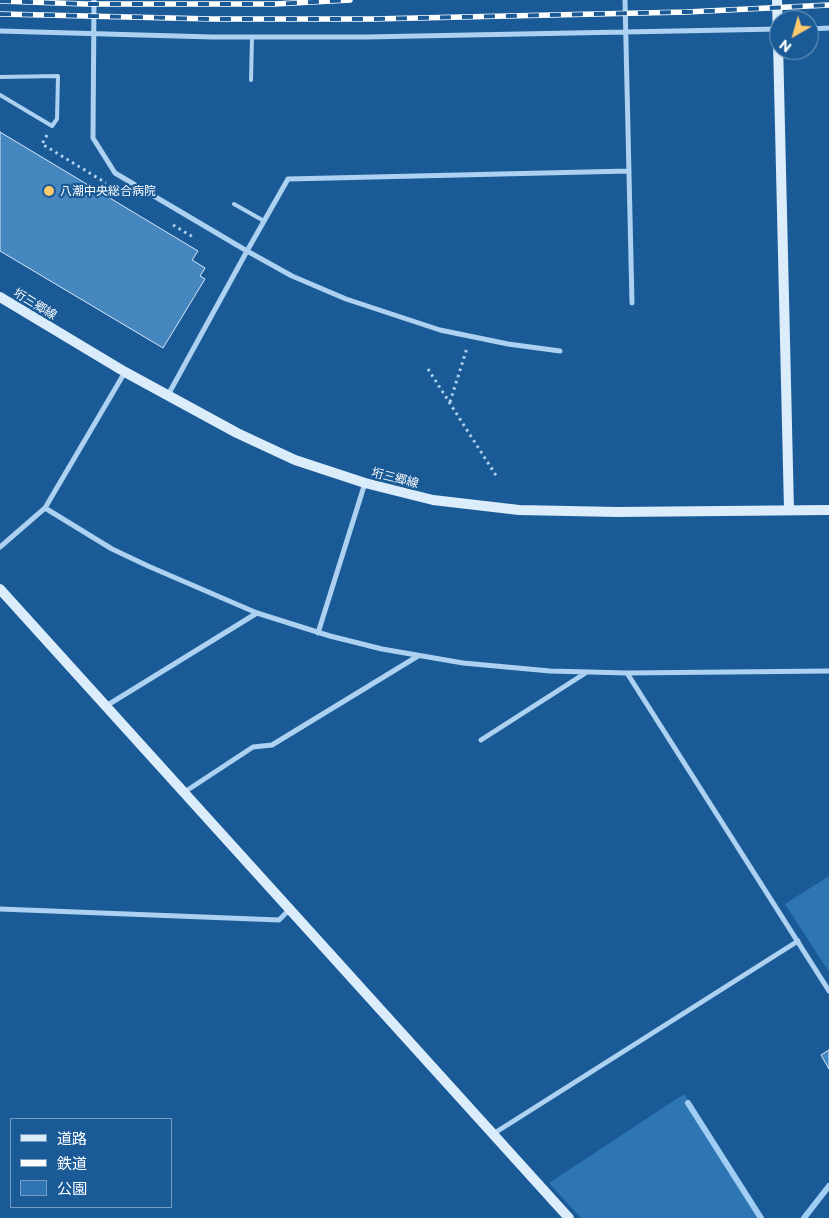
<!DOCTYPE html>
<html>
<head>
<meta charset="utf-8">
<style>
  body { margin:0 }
  #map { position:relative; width:829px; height:1218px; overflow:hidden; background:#1a5b97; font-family:Commissioner,"Noto Sans JP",sans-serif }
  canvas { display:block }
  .legend { position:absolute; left:10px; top:1118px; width:162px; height:90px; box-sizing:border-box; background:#1a5b97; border:1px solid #769dc1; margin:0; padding:6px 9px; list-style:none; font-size:15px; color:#fff }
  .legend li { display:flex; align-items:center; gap:10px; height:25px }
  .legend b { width:25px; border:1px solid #769dc1 }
  .north { position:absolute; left:769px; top:10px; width:50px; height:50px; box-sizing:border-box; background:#1a5b97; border:1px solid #769dc1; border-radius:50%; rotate:218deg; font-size:14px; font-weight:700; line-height:20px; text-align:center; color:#fff }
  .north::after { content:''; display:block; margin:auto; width:18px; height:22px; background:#ffc96d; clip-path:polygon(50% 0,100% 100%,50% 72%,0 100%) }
</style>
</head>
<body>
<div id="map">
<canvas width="829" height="1218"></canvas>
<ul class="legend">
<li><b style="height:6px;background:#dbecfb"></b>道路</li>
<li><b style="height:6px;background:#fff"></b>鉄道</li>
<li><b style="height:14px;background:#2e75b4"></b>公園</li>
</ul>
<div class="north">N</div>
</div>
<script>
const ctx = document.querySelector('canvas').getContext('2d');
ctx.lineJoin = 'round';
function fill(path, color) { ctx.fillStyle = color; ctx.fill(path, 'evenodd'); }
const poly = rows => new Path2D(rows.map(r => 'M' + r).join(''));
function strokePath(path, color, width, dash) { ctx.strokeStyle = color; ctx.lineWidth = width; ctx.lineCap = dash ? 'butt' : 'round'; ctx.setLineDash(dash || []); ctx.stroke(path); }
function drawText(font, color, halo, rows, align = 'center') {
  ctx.font = font + ' Commissioner,"Noto Sans JP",sans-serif'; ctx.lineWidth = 4.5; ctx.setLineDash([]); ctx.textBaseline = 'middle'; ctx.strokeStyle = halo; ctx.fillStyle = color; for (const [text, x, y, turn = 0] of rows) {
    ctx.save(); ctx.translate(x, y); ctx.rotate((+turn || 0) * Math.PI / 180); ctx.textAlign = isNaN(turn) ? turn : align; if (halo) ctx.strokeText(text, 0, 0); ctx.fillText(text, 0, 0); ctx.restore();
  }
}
fill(poly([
  [829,876,829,972,785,904],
  [684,1094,764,1218,581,1218,549,1183]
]), '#2e75b4');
strokePath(poly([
  [688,1103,761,1218],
  [804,1218,829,1186]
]), '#a0cdf2', 6);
const building = poly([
  [0,132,198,251,192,260,205,268,200,276,205,279,163,348,0,251,0,132],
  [829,1050,829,1069,821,1055,829,1050]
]);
fill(building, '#4787bf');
strokePath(building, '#d4e9fb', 1);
strokePath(poly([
  [47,135,42,144,106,183],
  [173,225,193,237],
  [428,369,497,477],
  [450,402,467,348]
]), '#add1f0', 3, [2.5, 4]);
strokePath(poly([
  [0,77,58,76,57,119,52,126,0,95],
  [251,80,252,38],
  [234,204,264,221]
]), '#add1f0', 4);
strokePath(poly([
  [94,0,93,138,115,173,247,251,292,276,346,299,440,330,508,344,560,351],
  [625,0,632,303],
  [809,29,829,28],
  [0,31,212,37,366,37,779,29],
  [168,395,247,251,288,179,629,171],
  [45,508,112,549,148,566,257,613,330,636,382,649,463,663,550,671,627,673,829,671],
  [0,547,45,508,125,372],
  [318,633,365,483],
  [627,673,829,991],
  [106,706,257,613],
  [481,740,587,672],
  [183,793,253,747,272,745,418,656],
  [0,909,279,920,290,909],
  [493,1134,798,941]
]), '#add1f0', 5);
strokePath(poly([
  [777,0,789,510],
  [0,297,125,372,237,433,295,460,365,483,433,500,519,510,617,512,829,510],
  [0,589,569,1218]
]), '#dbecfb', 10);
const rail = poly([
  [0,1,86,4,275,4,350,0],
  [0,14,213,19,372,19,687,12,829,5]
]);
strokePath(rail, '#fff', 5.5);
strokePath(rail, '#1a5b97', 4, [11]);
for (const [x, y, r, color] of [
  [49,191,6,"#ffc96d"]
]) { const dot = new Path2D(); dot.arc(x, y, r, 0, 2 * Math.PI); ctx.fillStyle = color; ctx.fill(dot); strokePath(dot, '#1a5b97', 2); }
drawText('12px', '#fff', '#1a5b97', [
  ["八潮中央総合病院",60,191]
], 'left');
drawText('12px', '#fff', '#1a5b97', [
  ["垳三郷線",35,304,31],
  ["垳三郷線",395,478,14]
]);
</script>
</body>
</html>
